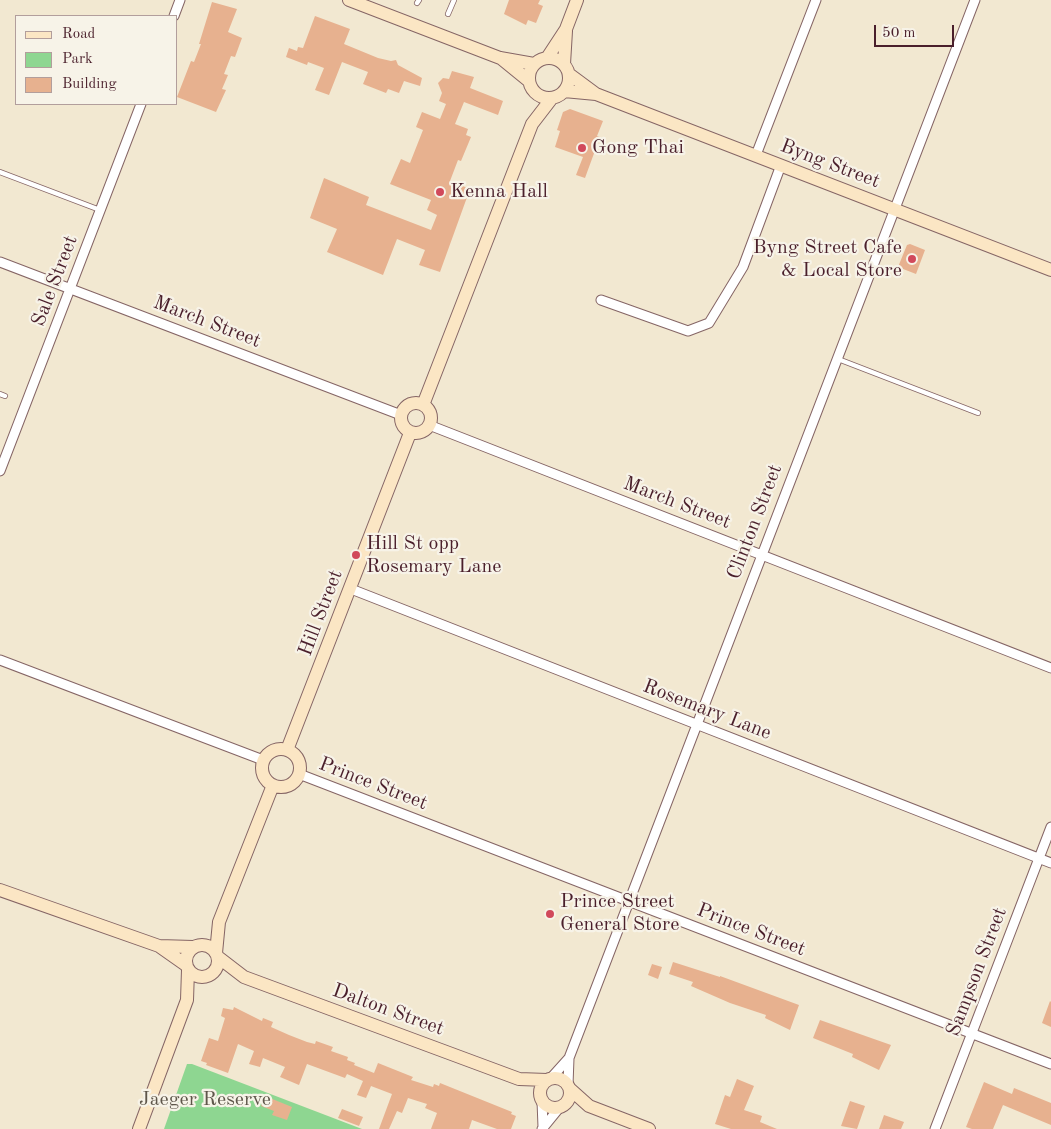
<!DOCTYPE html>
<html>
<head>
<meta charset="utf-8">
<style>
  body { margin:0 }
  #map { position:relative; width:1051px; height:1129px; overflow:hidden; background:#f2e8d1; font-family:"Old Standard TT",serif }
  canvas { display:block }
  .legend { position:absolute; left:15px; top:15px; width:162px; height:90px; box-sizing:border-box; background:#f7f3e8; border:1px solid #b29e9c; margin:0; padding:6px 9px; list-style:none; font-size:15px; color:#4a1f2b }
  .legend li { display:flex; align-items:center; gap:10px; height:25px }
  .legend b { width:25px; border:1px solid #b29e9c }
  .scale { position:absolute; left:874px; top:25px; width:80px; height:22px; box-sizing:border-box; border:2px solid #4a1f2b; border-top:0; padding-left:6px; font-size:15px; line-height:18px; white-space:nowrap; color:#4a1f2b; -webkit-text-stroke:4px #f7f3e8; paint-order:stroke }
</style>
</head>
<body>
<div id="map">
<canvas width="1051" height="1129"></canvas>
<ul class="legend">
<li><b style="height:6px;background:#fbe6c4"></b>Road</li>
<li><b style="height:14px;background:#8ed691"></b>Park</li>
<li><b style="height:14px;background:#e7b18f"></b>Building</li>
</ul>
<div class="scale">50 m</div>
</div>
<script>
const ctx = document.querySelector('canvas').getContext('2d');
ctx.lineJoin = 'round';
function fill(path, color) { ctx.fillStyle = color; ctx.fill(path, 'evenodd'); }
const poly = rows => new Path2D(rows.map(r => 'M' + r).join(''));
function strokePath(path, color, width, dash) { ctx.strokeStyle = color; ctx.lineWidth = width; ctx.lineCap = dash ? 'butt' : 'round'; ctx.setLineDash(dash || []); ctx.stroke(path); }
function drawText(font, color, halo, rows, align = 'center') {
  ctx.font = font + ' "Old Standard TT",serif'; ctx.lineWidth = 4.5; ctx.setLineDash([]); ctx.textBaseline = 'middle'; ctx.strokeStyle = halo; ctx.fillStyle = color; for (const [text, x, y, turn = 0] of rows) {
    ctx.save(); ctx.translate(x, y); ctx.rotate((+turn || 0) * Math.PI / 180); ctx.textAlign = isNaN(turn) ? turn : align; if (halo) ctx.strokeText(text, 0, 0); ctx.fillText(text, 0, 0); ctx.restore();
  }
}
fill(poly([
  [187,1064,192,1064,362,1129,164,1129]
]), '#8ed691');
fill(poly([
  [509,0,540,0,538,4,543,6,536,23,528,20,526,25,504,14],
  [212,2,237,9,228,32,242,38,235,57,231,56,224,74,228,75,222,89,226,90,216,112,177,97,191,61,194,62,201,44,199,44],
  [315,16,350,29,344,44,378,58,391,61,396,60,398,65,422,78,420,86,404,81,399,93,388,89,386,93,363,84,368,72,342,62,329,95,315,90,324,68,308,62,307,65,286,57,289,48,297,51,298,47,303,48],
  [452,71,474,77,470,88,503,101,498,115,464,102,455,124,468,129,466,135,471,137,461,161,458,160,450,181,470,189,440,272,419,265,425,250,397,239,383,275,327,252,337,229,310,218,324,178,369,197,366,205,431,230,437,215,427,210,431,200,390,184,401,159,410,163,423,130,416,127,422,112,440,119,446,104,439,101,442,93,438,83,443,78,449,79],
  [570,109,603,121,597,136,600,137,585,178,576,175,583,157,555,147,560,131,557,130,563,112],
  [910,244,925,250,916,274,898,267,907,245],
  [673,962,720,977,720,976,799,1005,790,1030,765,1018,766,1015,730,1003,691,986,693,982,669,974],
  [652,964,662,967,658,979,648,975],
  [1050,1001,1051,1002,1051,1027,1042,1023],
  [234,1007,262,1021,263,1018,273,1022,271,1027,289,1035,307,1042,315,1044,316,1041,333,1047,331,1051,348,1057,347,1060,355,1063,354,1065,374,1073,378,1063,413,1077,411,1080,433,1087,434,1084,439,1086,440,1083,512,1112,511,1114,516,1116,511,1129,497,1129,472,1120,469,1129,431,1129,437,1113,425,1108,427,1104,408,1098,402,1113,397,1111,389,1129,379,1129,392,1094,371,1086,366,1098,357,1095,363,1081,347,1074,345,1078,307,1064,299,1085,280,1077,285,1067,263,1058,260,1067,249,1064,254,1051,238,1044,228,1073,206,1065,207,1063,201,1061,209,1038,218,1041,225,1018,221,1016,223,1008,233,1010],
  [820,1020,891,1045,879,1070,852,1057,853,1054,813,1038],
  [737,1079,754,1086,744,1110,762,1116,760,1122,777,1129,731,1129,715,1124,725,1095,730,1097],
  [984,1082,1012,1094,1014,1088,1051,1103,1051,1125,1003,1105,993,1129,972,1129,966,1127],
  [265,1096,292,1107,287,1120,272,1115,274,1111,261,1106],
  [850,1101,865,1106,857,1129,841,1126],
  [342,1109,363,1117,359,1126,338,1118],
  [884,1115,904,1122,901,1129,879,1129]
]), '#e7b18f');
const lane = poly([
  [417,3,419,0],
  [448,14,454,0],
  [0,172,100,210],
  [838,359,978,413],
  [0,394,5,396]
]);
const street = poly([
  [174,16,180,0],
  [756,155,816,0],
  [0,262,401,415],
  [601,300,688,331,709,323,743,267,781,165],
  [429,425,1051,668],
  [0,471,141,104],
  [351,589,1051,863],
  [0,660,263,760],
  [299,774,1051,1064],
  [551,1078,569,1058],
  [568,1085,569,1058,975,0],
  [542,1101,543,1127],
  [542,1129,560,1107],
  [935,1129,1051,827]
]);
const secondary = poly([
  [349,0,500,58,534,64],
  [547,58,566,29,577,0],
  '529 78a20 20 0 1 1 40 0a20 20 0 1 1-40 0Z',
  [502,59,529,81],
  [564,64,566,31],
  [569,74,596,94,1051,270],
  [564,91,596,94],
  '401 418a15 15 0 1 1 30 0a15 15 0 1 1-30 0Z',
  [423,405,532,124,552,98],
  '262 768a19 19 0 1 1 38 0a19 19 0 1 1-38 0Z',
  [287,750,410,433],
  [0,890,159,946,186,965],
  '186 961a16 16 0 1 1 32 0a16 16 0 1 1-32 0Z',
  [159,946,193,947],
  [216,953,219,922,273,785],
  [218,957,244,977,519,1079,547,1080],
  '540 1093a15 15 0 1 1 30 0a15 15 0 1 1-30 0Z',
  [570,1089,589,1106,649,1129],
  [139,1129,187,1000,188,970]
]);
strokePath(lane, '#856565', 6);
strokePath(street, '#856565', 11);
strokePath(secondary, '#856565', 14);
strokePath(lane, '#fff', 4.5);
strokePath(street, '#fff', 9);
strokePath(secondary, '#fbe6c4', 12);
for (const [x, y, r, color] of [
  [582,148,5,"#d1495b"],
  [440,192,5,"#d1495b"],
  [912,259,5,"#d1495b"],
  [356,555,5,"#d1495b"],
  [550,914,5,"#d1495b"]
]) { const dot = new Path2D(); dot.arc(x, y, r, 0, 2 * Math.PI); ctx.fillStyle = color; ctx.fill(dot); strokePath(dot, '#f7f3e8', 2); }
drawText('20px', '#4a1f2b', '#f7f3e8', [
  ["Gong Thai",592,148],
  ["Kenna Hall",450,192],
  ["Byng Street Cafe",902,248,"right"],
  ["& Local Store",902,271,"right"],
  ["Hill St opp",366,544],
  ["Rosemary Lane",366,567],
  ["Prince Street",560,902],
  ["General Store",560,925]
], 'left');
drawText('20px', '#4a1f2b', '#f7f3e8', [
  ["Byng Street",830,164,21],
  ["Sale Street",55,281,-69],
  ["March Street",207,322,21],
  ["March Street",677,503,21],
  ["Clinton Street",755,522,-69],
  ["Hill Street",321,613,-69],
  ["Rosemary Lane",707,710,21],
  ["Prince Street",373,784,21],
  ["Prince Street",751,930,21],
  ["Sampson Street",977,972,-69],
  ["Dalton Street",388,1010,20]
]);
drawText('20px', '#5e564a', '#f7f3e8', [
  ["Jaeger Reserve",205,1100]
]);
</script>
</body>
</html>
